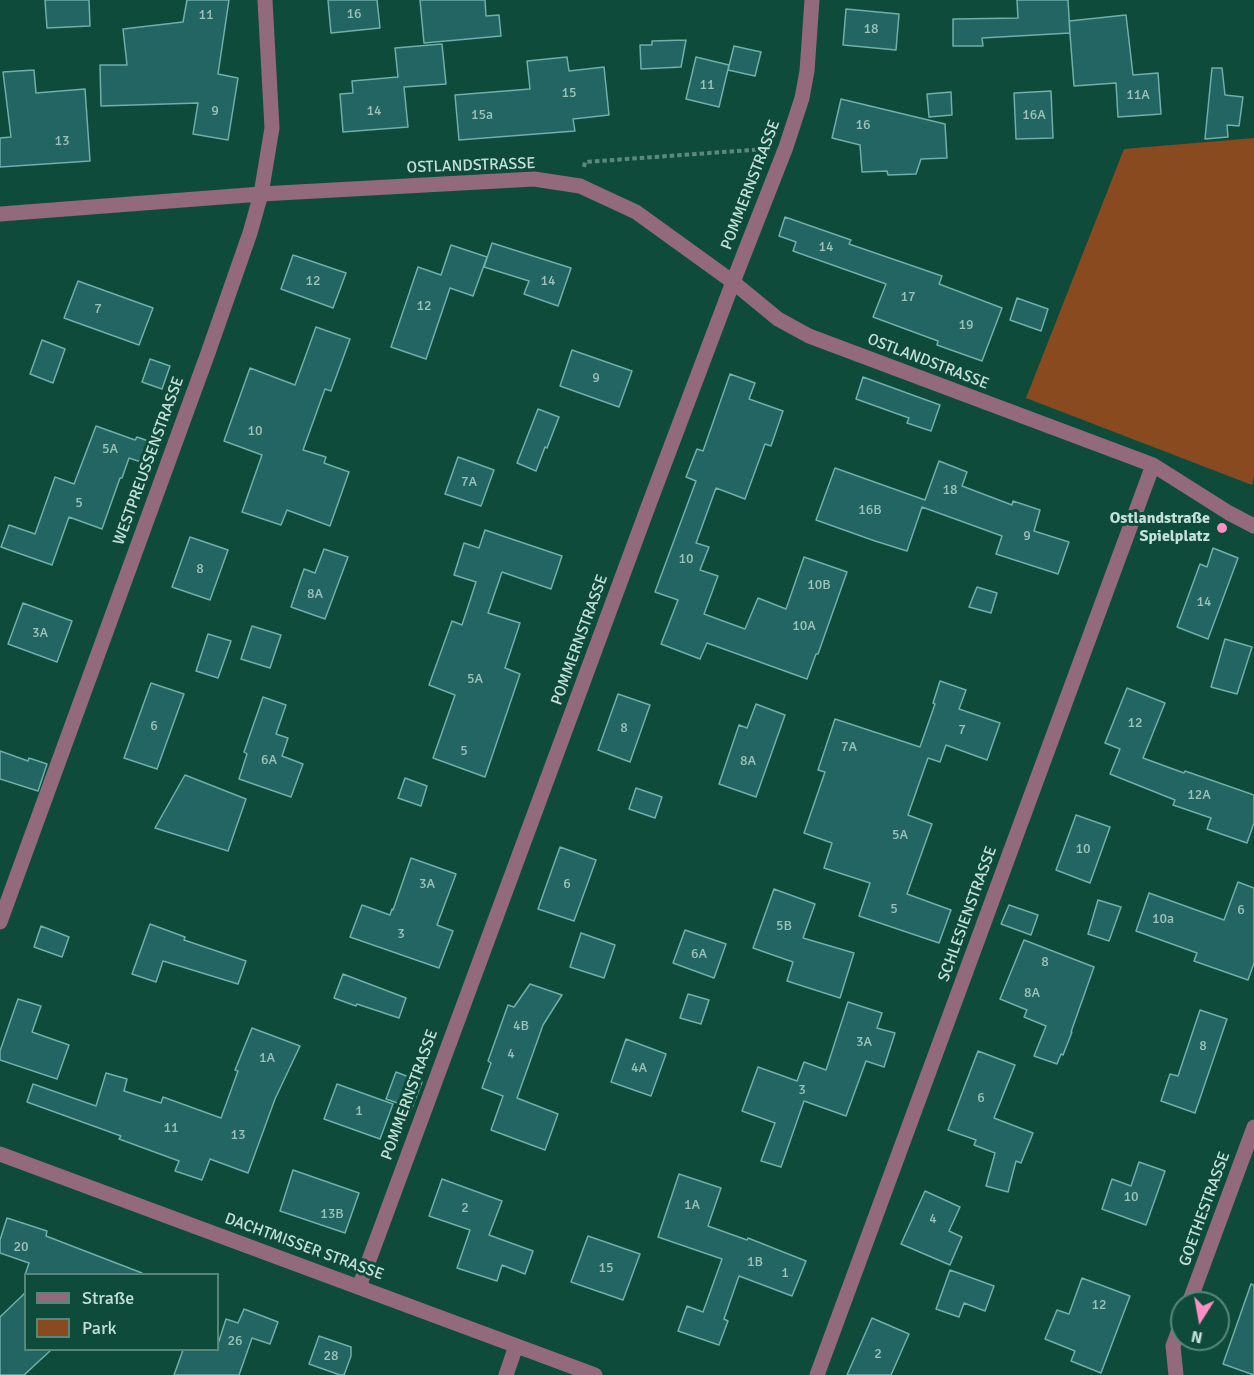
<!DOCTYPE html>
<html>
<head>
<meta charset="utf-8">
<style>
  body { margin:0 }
  #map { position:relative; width:1254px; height:1375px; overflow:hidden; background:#0f4b3b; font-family:Signika,sans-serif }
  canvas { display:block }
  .legend { position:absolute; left:24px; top:1273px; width:195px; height:78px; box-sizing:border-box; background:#0f4b3b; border:2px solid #588779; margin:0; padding:8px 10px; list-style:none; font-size:18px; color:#c5e1d7 }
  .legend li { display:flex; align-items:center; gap:12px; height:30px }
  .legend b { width:30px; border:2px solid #588779 }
  .north { position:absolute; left:1170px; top:1291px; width:60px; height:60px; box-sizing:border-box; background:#0f4b3b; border:2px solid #588779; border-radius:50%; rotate:191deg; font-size:16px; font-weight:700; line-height:24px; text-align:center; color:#c5e1d7 }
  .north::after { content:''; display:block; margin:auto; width:21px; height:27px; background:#fc8fc3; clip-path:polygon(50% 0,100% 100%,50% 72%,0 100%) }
</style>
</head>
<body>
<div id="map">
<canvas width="1254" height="1375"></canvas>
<ul class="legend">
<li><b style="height:8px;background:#93697c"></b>Straße</li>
<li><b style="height:16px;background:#8a4a20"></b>Park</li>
</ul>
<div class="north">N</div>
</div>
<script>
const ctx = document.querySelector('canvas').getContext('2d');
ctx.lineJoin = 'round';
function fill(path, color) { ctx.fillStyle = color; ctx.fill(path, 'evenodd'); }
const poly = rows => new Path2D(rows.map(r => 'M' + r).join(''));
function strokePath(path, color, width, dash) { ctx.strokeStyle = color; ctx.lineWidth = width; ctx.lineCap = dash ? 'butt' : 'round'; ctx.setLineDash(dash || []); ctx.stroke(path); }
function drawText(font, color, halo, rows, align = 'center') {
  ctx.font = font + ' Signika,sans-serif'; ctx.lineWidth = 6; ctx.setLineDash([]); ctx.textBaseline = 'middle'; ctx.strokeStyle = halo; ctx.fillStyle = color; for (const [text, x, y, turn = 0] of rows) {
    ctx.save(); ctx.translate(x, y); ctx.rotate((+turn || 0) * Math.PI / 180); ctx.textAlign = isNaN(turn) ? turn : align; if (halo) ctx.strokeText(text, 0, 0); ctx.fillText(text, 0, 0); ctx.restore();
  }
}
fill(poly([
  [1254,138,1254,476,1252,485,1026,398,1124,149]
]), '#8a4a20');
const building = poly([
  [45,0,89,0,90,26,47,28,45,0],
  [187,0,229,0,218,74,238,78,228,140,193,134,198,103,101,106,100,65,127,65,123,29,183,22,187,0],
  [328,0,377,0,380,28,331,33,328,0],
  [420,0,485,0,486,16,499,15,501,36,424,43,420,0],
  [1017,0,1068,0,1070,33,982,38,983,46,953,46,953,19,1018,18,1017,0],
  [846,9,899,14,896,50,843,45,846,9],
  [1126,15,1133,75,1158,73,1161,114,1118,117,1116,83,1074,86,1069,21,1126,15],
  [686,40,681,67,641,69,640,45,652,45,652,41,686,40],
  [442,44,446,84,404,87,408,127,343,132,340,94,353,93,352,81,398,77,395,48,442,44],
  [734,46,761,52,755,76,728,70,734,46],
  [567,57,569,71,604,67,609,115,573,119,575,131,459,140,455,95,530,89,527,61,567,57],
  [696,57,729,65,719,107,686,99,696,57],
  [1212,68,1222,68,1225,95,1243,97,1239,126,1227,125,1228,137,1205,139,1212,68],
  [34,70,36,93,85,89,90,161,0,167,0,138,11,137,3,72,34,70],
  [1051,91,1053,138,1016,139,1014,93,1051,91],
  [951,92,952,115,929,117,927,94,951,92],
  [841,99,945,124,947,158,921,159,916,174,888,175,887,171,862,172,860,145,832,138,841,99],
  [785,217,851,240,849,244,942,276,939,284,1002,308,982,361,937,345,938,341,873,317,886,284,793,251,796,242,779,236,785,217],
  [492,243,571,268,558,306,524,294,529,281,484,267,492,243],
  [451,245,487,257,473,296,450,288,426,359,391,347,418,267,441,275,451,245],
  [293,255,346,273,333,308,281,289,293,255],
  [78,281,153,308,139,345,64,318,78,281],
  [1017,298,1048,309,1041,331,1010,320,1017,298],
  [316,327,350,339,331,391,325,389,303,450,326,457,324,463,349,472,330,526,287,510,281,525,242,512,262,455,224,441,250,368,295,385,316,327],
  [42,340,65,349,53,383,30,374,42,340],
  [572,350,632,371,619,407,560,386,572,350],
  [150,359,170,366,162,389,142,382,150,359],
  [730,374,755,383,749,399,783,411,771,446,765,444,745,499,716,488,696,543,709,547,700,570,718,576,704,614,745,629,758,598,786,609,804,557,847,572,818,654,816,654,807,679,707,643,700,659,661,644,678,600,655,592,696,481,686,477,697,449,703,451,730,374],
  [863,377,940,405,931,431,907,423,909,418,856,399,863,377],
  [538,409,559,417,547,448,545,447,536,471,517,463,538,409],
  [96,426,135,440,137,437,157,444,150,465,129,458,122,478,120,478,102,529,69,517,52,565,1,547,9,525,35,534,55,477,74,484,96,426],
  [458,457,494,470,481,506,445,494,458,457],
  [939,461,967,472,962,486,1012,505,1013,501,1040,510,1034,531,1069,542,1058,574,996,554,1002,536,922,507,907,551,875,541,816,520,835,468,925,500,939,461],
  [485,530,562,556,551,589,502,572,488,613,520,623,505,668,520,674,485,777,433,758,455,695,429,685,452,621,462,625,476,582,454,575,464,543,479,548,485,530],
  [190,537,228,550,210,600,172,587,190,537],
  [1213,548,1238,558,1208,639,1177,627,1200,564,1207,567,1213,548],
  [324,549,348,557,325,619,291,607,304,569,315,573,324,549],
  [977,587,997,593,991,613,969,607,977,587],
  [23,603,72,621,57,662,8,644,23,603],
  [252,626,281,635,270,668,241,659,252,626],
  [208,634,231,641,218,678,196,671,208,634],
  [1225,639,1252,647,1237,694,1211,687,1225,639],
  [940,681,966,690,959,709,1000,723,987,760,946,745,940,762,928,758,908,815,932,824,907,894,951,910,939,943,859,916,870,883,824,868,832,843,804,833,825,772,818,770,835,719,920,747,935,704,933,703,940,681],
  [151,683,184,694,157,769,124,758,151,683],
  [1127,688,1165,703,1143,758,1184,773,1185,771,1254,795,1254,823,1247,843,1207,829,1211,818,1173,805,1175,800,1110,774,1120,749,1105,743,1127,688],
  [618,694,650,705,630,762,598,750,618,694],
  [263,697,286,705,276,734,288,738,282,756,303,764,291,797,239,779,247,754,244,752,263,697],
  [756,704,785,715,756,797,719,784,739,725,747,728,756,704],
  [0,751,28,761,29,758,47,764,38,791,0,779,0,751],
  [185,775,246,799,228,851,155,828,185,775],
  [405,778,427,786,421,806,398,798,405,778],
  [636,788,662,797,655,818,629,809,636,788],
  [1076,815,1110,827,1090,883,1056,870,1076,815],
  [560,847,596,860,574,921,538,909,560,847],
  [411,858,456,874,437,925,453,931,439,968,350,937,362,905,390,915,392,909,393,910,411,858],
  [1238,882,1254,888,1254,963,1248,980,1194,961,1197,953,1136,931,1149,893,1224,920,1238,882],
  [774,889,815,904,803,938,854,953,840,998,787,981,793,962,753,948,774,889],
  [1098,900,1121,907,1109,941,1088,934,1098,900],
  [1009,905,1038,915,1031,935,1001,924,1009,905],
  [150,924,185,937,184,940,246,961,238,984,163,961,156,982,132,974,150,924],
  [41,926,69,937,62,957,34,947,41,926],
  [685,930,726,944,714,978,673,963,685,930],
  [581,933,615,945,604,978,570,967,581,933],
  [1024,940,1094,967,1071,1032,1072,1032,1063,1055,1061,1054,1057,1064,1034,1056,1046,1026,1024,1017,1027,1010,1000,999,1024,940],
  [343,974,406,998,399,1018,357,1004,356,1006,334,998,343,974],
  [530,984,562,995,543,1025,517,1098,558,1114,545,1150,491,1130,503,1096,482,1088,491,1063,488,1061,508,1005,514,1007,530,984],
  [688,994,709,1000,701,1024,680,1018,688,994],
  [18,999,41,1006,32,1032,69,1045,57,1079,0,1060,0,1051,18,999],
  [848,1002,882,1013,877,1028,895,1033,884,1067,866,1061,846,1116,804,1101,781,1167,761,1161,775,1123,742,1111,758,1067,797,1081,804,1062,826,1070,848,1002],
  [1200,1010,1227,1019,1195,1113,1161,1101,1170,1074,1178,1076,1200,1010],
  [252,1028,300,1046,275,1099,248,1173,210,1159,202,1180,175,1171,179,1161,119,1139,121,1136,27,1102,33,1084,96,1106,106,1073,127,1079,124,1091,161,1103,163,1097,221,1118,238,1071,235,1070,252,1028],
  [626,1039,666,1054,651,1096,611,1082,626,1039],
  [978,1051,1015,1065,994,1118,1033,1133,1021,1163,1016,1161,1008,1192,986,1186,995,1153,974,1145,976,1140,948,1130,978,1051],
  [396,1072,422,1082,412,1108,386,1099,396,1072],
  [337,1084,393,1104,380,1139,324,1119,337,1084],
  [1139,1162,1165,1171,1146,1225,1102,1209,1112,1179,1131,1186,1139,1162],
  [293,1170,359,1193,345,1233,280,1211,293,1170],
  [679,1174,721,1188,708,1226,747,1240,748,1238,806,1261,792,1296,739,1276,724,1319,728,1321,719,1345,678,1331,687,1306,703,1312,722,1259,658,1237,679,1174],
  [442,1179,502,1201,489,1235,533,1251,525,1274,502,1265,497,1281,457,1268,470,1230,429,1216,442,1179],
  [925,1191,960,1207,949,1231,962,1237,950,1265,901,1244,925,1191],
  [7,1218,47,1231,46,1236,142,1273,142,1275,25,1275,29,1263,0,1253,0,1240,7,1218],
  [588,1236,640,1254,623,1300,571,1282,588,1236],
  [950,1270,994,1286,985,1311,964,1303,959,1317,936,1309,950,1270],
  [1082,1278,1130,1296,1101,1373,1071,1361,1075,1351,1045,1339,1057,1310,1069,1314,1082,1278],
  [1251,1284,1254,1285,1254,1375,1223,1364,1251,1284],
  [26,1292,26,1350,51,1350,24,1375,0,1375,0,1317,26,1292],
  [244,1309,278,1322,270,1344,252,1338,239,1375,174,1375,183,1350,218,1350,218,1344,226,1319,238,1323,244,1309],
  [872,1318,909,1334,891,1375,847,1375,872,1318],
  [319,1336,351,1347,351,1356,344,1375,340,1375,309,1364,319,1336]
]);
fill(building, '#236562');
strokePath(building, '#70afab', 1.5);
strokePath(poly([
  [584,167,585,162,765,149]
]), '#5b8a7c', 4, [4.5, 3]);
strokePath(poly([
  [0,214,261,194,534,179,580,186,636,212,733,282,778,319,809,336,1153,465,1229,513,1254,526],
  [0,922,208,353,250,233,261,194,272,128,265,0],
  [0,1154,595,1375],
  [359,1287,648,507,733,282,786,147,802,98,807,71,812,0],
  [1189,1303,1254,1127],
  [506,1375,516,1346],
  [817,1375,1153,465],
  [1176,1375,1173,1346,1182,1322]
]), '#93697c', 15);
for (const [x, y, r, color] of [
  [1222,528,6,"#fc8fc3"]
]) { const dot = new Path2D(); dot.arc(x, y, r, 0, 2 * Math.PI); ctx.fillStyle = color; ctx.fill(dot); strokePath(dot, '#0f4b3b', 2); }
drawText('14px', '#9cc2ba', null, [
  ["16",354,14],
  ["11",206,15],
  ["18",871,29],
  ["11",707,85],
  ["15",569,93],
  ["11A",1138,95],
  ["9",215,111],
  ["14",374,111],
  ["15a",482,115],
  ["16A",1034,115],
  ["16",863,125],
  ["13",62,141],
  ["14",826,247],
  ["12",313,281],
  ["14",548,281],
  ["17",908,297],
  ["12",424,306],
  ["7",98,309],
  ["19",966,325],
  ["9",596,378],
  ["10",255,431],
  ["5A",110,449],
  ["7A",469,482],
  ["18",950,490],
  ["5",79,503],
  ["16B",870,510],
  ["9",1027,536],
  ["10",686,559],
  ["8",200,569],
  ["10B",819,585],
  ["8A",315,594],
  ["14",1204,602],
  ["10A",804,626],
  ["3A",40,633],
  ["5A",475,679],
  ["12",1135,723],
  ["6",154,726],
  ["8",624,728],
  ["7",962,730],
  ["7A",849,747],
  ["5",464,751],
  ["6A",269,760],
  ["8A",748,761],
  ["12A",1199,795],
  ["5A",900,835],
  ["10",1083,849],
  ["3A",427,884],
  ["6",567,884],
  ["5",894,909],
  ["6",1241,910],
  ["10a",1163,919],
  ["5B",784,926],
  ["3",401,934],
  ["6A",699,954],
  ["8",1045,962],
  ["8A",1032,993],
  ["4B",521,1026],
  ["3A",864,1042],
  ["8",1203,1046],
  ["4",511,1054],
  ["1A",267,1058],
  ["4A",639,1068],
  ["3",802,1090],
  ["6",981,1098],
  ["1",359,1111],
  ["11",171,1128],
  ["13",238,1135],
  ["10",1131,1197],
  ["1A",692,1205],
  ["2",465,1208],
  ["13B",332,1214],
  ["4",933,1219],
  ["20",21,1247],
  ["1B",755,1262],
  ["15",606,1268],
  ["1",785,1273],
  ["12",1099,1305],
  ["26",235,1341],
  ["2",878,1354],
  ["28",331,1356]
]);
drawText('16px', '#c5e1d7', '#0f4b3b', [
  ["OSTLANDSTRASSE",471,166,-2],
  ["POMMERNSTRASSE",751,185,-69],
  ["OSTLANDSTRASSE",928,362,21],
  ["WESTPREUSSENSTRASSE",149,461,-70],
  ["POMMERNSTRASSE",580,640,-70],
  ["SCHLESIENSTRASSE",968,914,-70],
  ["POMMERNSTRASSE",410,1095,-70],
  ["GOETHESTRASSE",1205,1209,-70],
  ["DACHTMISSER STRASSE",304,1247,20]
]);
drawText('bold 16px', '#c5e1d7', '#0f4b3b', [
  ["Ostlandstraße",1210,519],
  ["Spielplatz",1210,537]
], 'right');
</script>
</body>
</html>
